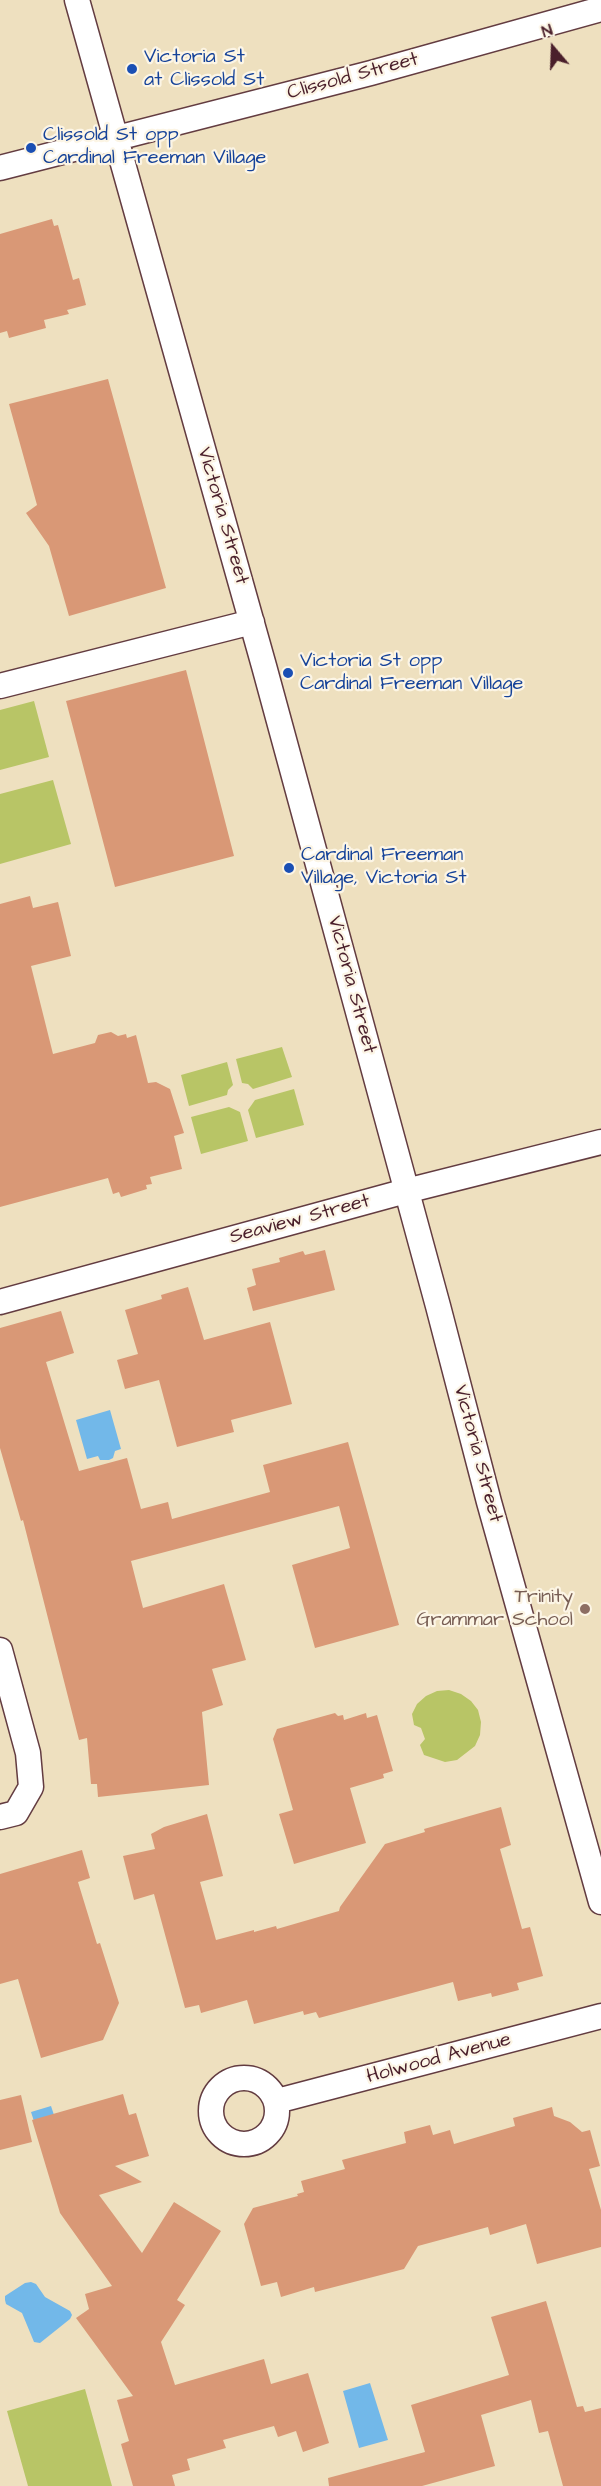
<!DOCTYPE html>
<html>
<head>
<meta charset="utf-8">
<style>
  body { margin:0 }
  #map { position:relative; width:601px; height:2486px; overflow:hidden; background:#eee0bf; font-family:"Architects Daughter",sans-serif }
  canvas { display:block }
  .north { position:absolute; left:523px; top:18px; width:60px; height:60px; -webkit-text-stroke:4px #fcf5e5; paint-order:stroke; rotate:341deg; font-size:16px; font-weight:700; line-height:24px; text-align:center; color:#4a1f2b }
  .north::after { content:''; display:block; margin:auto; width:21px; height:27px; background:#4a1f2b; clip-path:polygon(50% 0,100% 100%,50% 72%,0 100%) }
</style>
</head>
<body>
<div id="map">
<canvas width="601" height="2486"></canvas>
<div class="north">N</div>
</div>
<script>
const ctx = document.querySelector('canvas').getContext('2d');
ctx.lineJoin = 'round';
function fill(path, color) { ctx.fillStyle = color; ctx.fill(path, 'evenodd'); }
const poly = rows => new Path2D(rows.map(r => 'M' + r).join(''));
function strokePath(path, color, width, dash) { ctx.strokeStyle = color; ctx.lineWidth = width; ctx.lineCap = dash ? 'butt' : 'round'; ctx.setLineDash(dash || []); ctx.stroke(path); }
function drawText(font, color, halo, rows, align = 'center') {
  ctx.font = font + ' "Architects Daughter",sans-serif'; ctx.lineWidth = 4.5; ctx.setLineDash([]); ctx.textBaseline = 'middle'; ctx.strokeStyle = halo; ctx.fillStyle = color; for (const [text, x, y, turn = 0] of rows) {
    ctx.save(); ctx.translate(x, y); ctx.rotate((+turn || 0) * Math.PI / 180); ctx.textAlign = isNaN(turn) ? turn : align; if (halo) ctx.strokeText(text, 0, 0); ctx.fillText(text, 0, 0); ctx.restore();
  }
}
fill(poly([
  [34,701,49,757,0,770,0,710],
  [53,780,71,844,0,864,0,794],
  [282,1047,292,1077,253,1089,248,1084,242,1083,236,1059],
  [227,1062,233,1085,228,1090,227,1095,189,1106,181,1075],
  [294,1089,304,1125,256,1138,248,1110,255,1100],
  [229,1107,240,1112,248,1141,201,1154,191,1117],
  [449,1690,461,1694,471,1701,478,1710,481,1722,480,1735,475,1746,457,1760,445,1762,424,1755,420,1745,425,1739,421,1728,414,1725,412,1714,417,1704,426,1696,437,1691],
  [85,2389,112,2486,28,2486,7,2411]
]), '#b8c566');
fill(poly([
  [110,1410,121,1449,115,1451,113,1458,109,1460,100,1460,98,1456,87,1459,76,1420],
  [51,2106,56,2121,44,2152,31,2112],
  [25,2283,31,2282,36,2284,45,2297,70,2311,72,2315,70,2319,40,2343,34,2342,22,2313,6,2304,5,2300,5,2296],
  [370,2383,388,2440,359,2448,343,2391]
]), '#72b8e9');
fill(poly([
  [52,219,54,226,58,225,73,280,79,278,86,305,67,310,69,314,44,320,46,328,9,338,7,331,0,333,0,234],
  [108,379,166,588,69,616,49,546,26,513,37,505,9,404],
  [186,670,234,856,115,887,66,701],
  [30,896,33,908,58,902,71,956,31,966,53,1054,95,1043,98,1035,111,1032,118,1036,126,1034,127,1038,136,1035,148,1083,156,1082,170,1089,184,1133,174,1136,182,1169,150,1177,152,1184,146,1185,147,1189,121,1197,119,1192,113,1194,108,1178,0,1207,0,904],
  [325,1250,335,1290,253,1311,247,1288,256,1285,252,1269,280,1262,279,1258,303,1251,305,1255],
  [188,1287,204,1340,270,1322,292,1404,231,1420,234,1432,177,1447,159,1380,125,1389,117,1360,138,1354,125,1310,162,1299,161,1295],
  [61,1311,74,1353,46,1362,79,1471,127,1458,141,1509,168,1502,172,1519,270,1492,263,1465,348,1442,399,1625,315,1648,292,1565,350,1548,339,1506,131,1561,143,1608,224,1584,246,1660,212,1669,223,1705,202,1712,209,1785,98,1797,97,1784,91,1784,87,1738,79,1740,23,1520,21,1521,0,1448,0,1328],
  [335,1713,338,1716,343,1715,344,1720,366,1713,367,1718,377,1715,393,1771,383,1774,384,1778,350,1788,366,1843,294,1864,279,1814,293,1810,273,1739,277,1729],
  [501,1807,511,1845,500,1849,522,1929,530,1927,543,1976,517,1983,519,1990,492,1997,491,1993,458,2001,453,1982,319,2018,316,2012,304,2015,303,2011,254,2024,247,2000,201,2013,199,2005,185,2008,154,1894,134,1900,123,1856,155,1849,151,1834,164,1827,207,1814,223,1876,200,1882,216,1940,254,1930,254,1932,276,1926,277,1929,339,1911,340,1907,385,1844,425,1832,424,1829],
  [82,1850,90,1878,78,1882,97,1944,100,1943,119,2003,103,2040,41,2058,18,1979,0,1984,0,1874],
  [123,2094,129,2115,136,2113,149,2156,115,2166,142,2182,99,2195,142,2253,174,2202,221,2231,177,2300,185,2305,161,2342,175,2385,264,2359,271,2384,308,2373,329,2443,303,2452,296,2431,278,2437,274,2426,223,2440,226,2448,187,2459,190,2470,172,2475,175,2486,133,2486,121,2444,129,2441,117,2400,133,2396,76,2318,89,2309,85,2294,112,2286,60,2213,32,2120],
  [21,2095,32,2142,0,2150,0,2100],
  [552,2107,554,2116,570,2122,582,2132,590,2130,600,2166,589,2169,601,2210,601,2247,537,2264,526,2224,490,2235,488,2227,418,2246,404,2269,315,2292,314,2287,281,2297,277,2282,261,2286,244,2224,253,2208,298,2196,297,2194,304,2192,301,2181,345,2169,342,2160,406,2143,404,2132,430,2125,433,2135,450,2130,454,2144,515,2126,513,2118],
  [546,2301,577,2407,583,2406,585,2412,601,2408,601,2486,563,2486,548,2431,539,2433,531,2400,481,2415,495,2466,422,2486,329,2486,328,2478,425,2452,411,2405,509,2375,491,2317]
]), '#d99876');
const street = poly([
  [77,0,264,666,438,1306,489,1502,601,1902],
  [0,168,371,73,601,9],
  [0,686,252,622],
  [0,1302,406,1191,601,1142],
  [0,1650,28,1753,31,1787,16,1813,0,1817],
  '211 2111a33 33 0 1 1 66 0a33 33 0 1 1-66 0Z',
  [277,2101,601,2016]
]);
strokePath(street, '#633c41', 27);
strokePath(street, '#fff', 24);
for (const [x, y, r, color] of [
  [132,69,6,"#1a4fb4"],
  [31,148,6,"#1a4fb4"],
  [288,673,6,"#1a4fb4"],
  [289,868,6,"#1a4fb4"],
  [585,1609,6,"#8d6e63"]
]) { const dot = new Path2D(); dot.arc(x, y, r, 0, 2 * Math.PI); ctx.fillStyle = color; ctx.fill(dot); strokePath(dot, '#fcf5e5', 2); }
drawText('20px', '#164399', '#fcf5e5', [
  ["Victoria St",144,58],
  ["at Clissold St",144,81],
  ["Clissold St opp",43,136],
  ["Cardinal Freeman Village",43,159],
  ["Victoria St opp",300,662],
  ["Cardinal Freeman Village",300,685],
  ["Cardinal Freeman",301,856],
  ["Village, Victoria St",301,879]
], 'left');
drawText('20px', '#4a1f2b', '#fcf5e5', [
  ["Clissold Street",353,77,-15],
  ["Victoria Street",222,516,74],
  ["Victoria Street",351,985,75],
  ["Seaview Street",300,1220,-15],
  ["Victoria Street",477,1454,75],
  ["Holwood Avenue",439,2059,-15]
]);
drawText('20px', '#785e54', '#fcf5e5', [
  ["Trinity",573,1598],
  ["Grammar School",573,1621]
], 'right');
</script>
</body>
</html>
